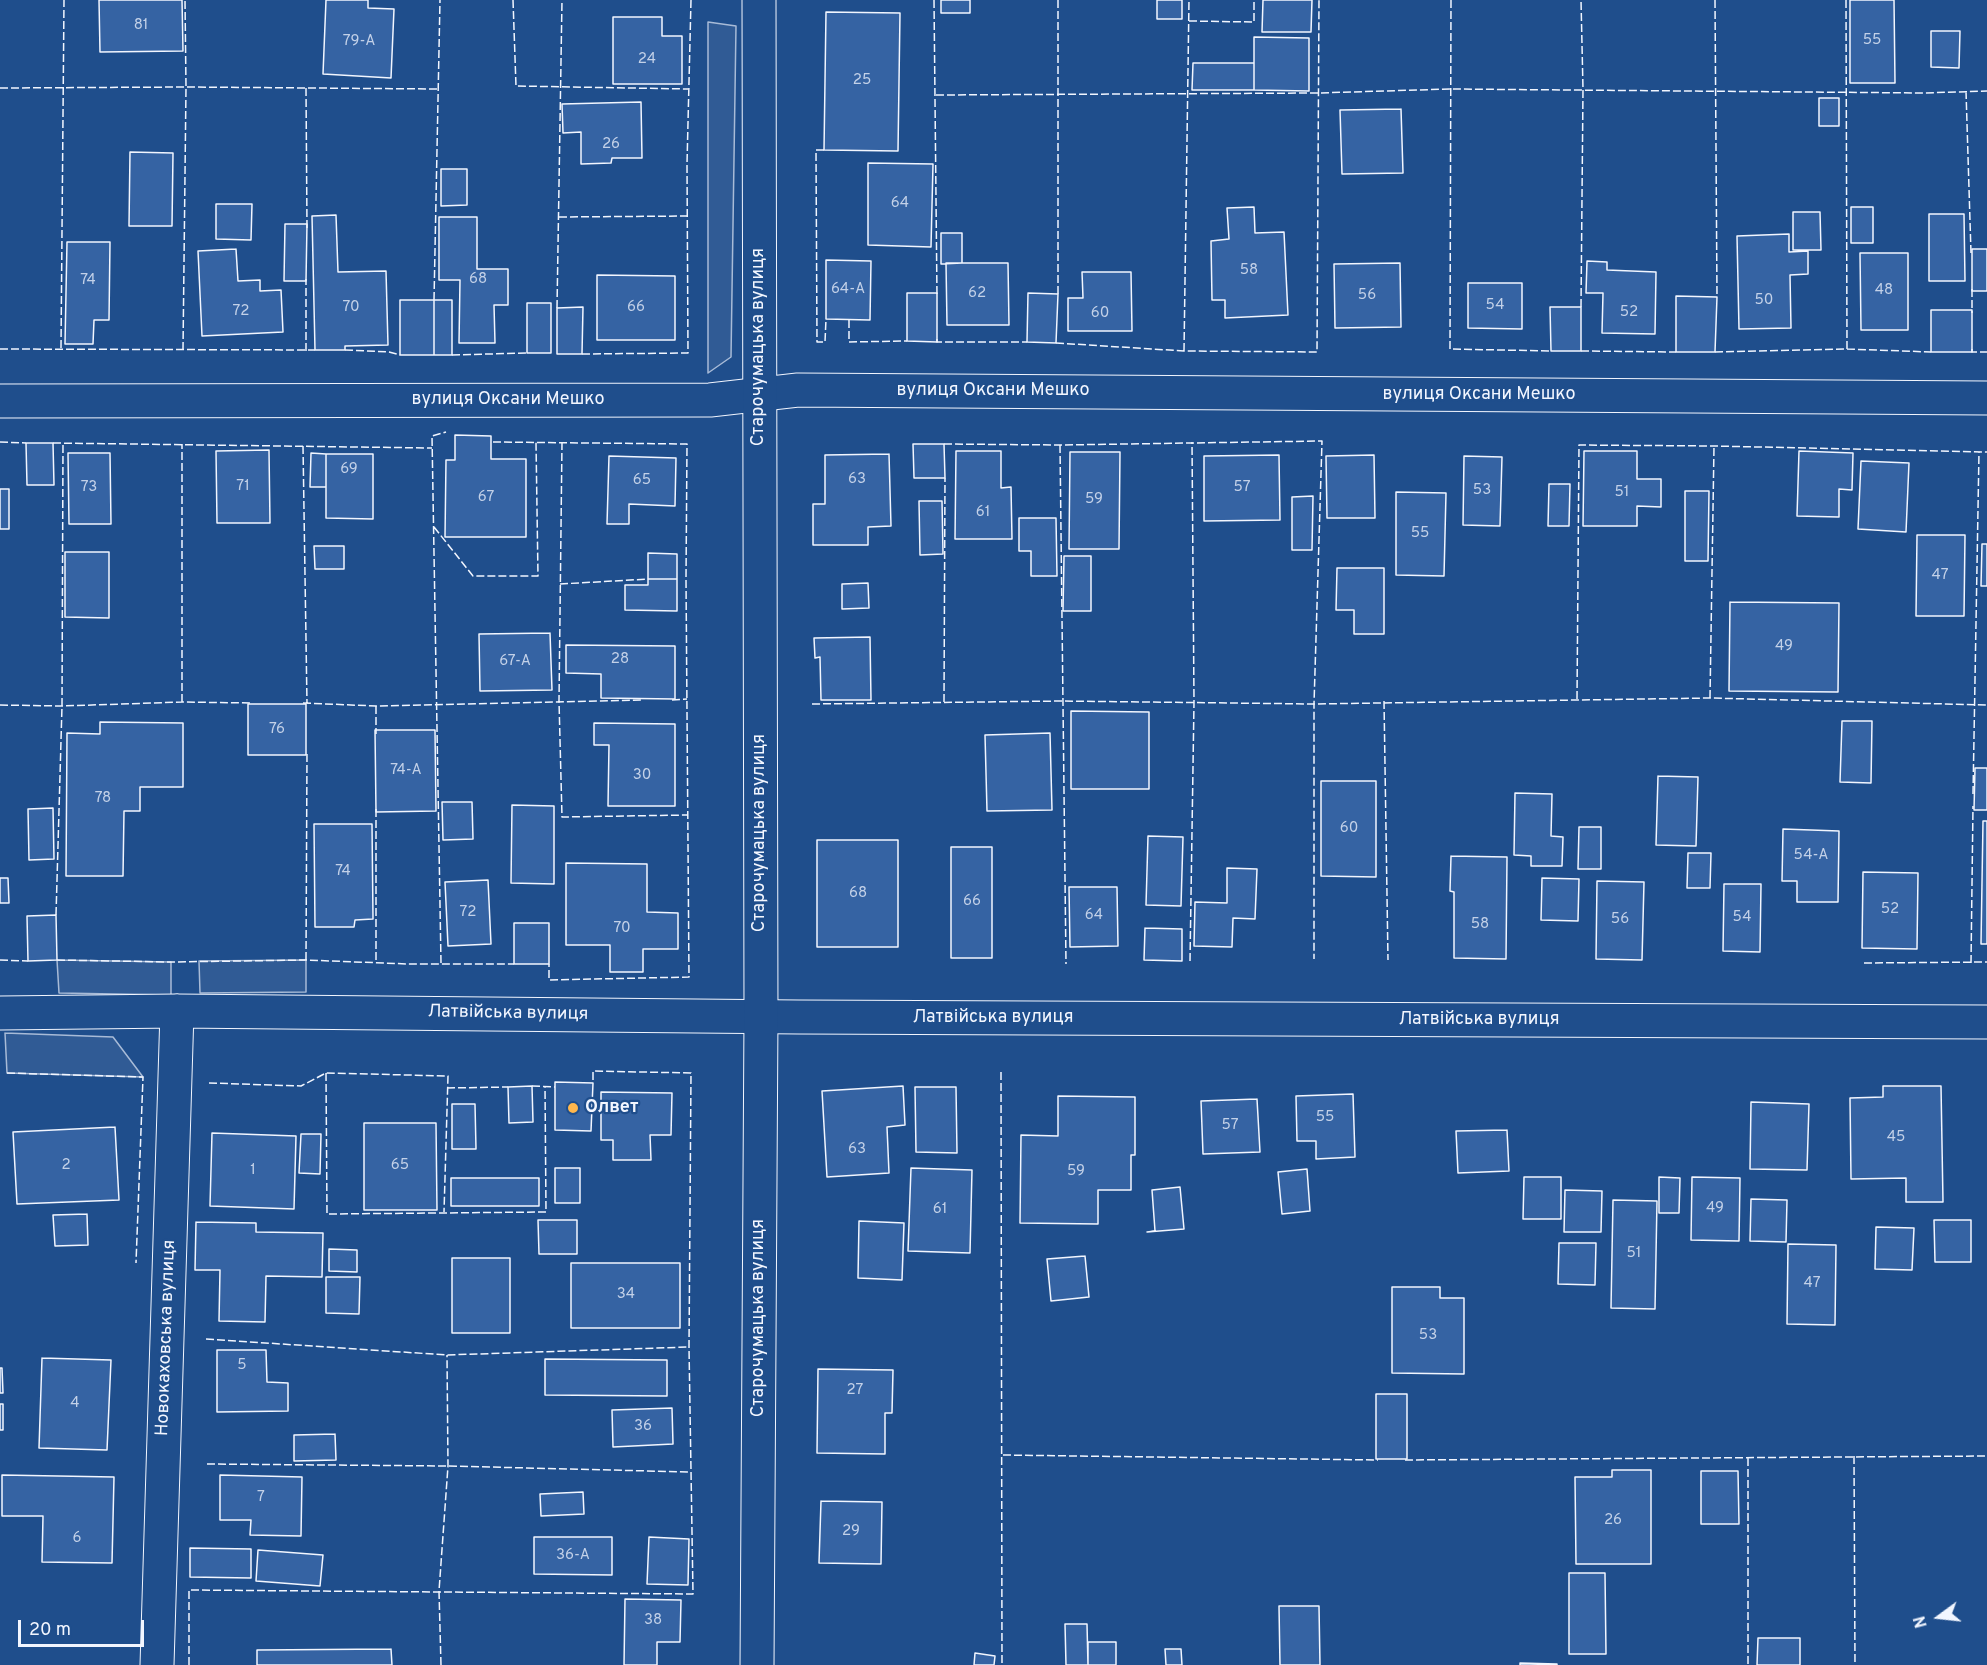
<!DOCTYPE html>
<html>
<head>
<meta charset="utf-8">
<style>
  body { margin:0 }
  #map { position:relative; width:1987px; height:1665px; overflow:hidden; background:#1f4e8c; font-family:Overpass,sans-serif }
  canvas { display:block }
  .north { position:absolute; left:1909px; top:1587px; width:60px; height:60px; -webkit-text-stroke:4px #1f4e8c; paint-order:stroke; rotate:255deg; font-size:16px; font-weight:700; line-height:24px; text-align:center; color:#f2f6ff }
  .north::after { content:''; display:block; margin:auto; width:21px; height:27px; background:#f2f6ff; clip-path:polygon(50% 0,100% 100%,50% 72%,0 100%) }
  .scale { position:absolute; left:18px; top:1620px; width:126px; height:27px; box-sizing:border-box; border:3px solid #f2f6ff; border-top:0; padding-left:8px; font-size:18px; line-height:21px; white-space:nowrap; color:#f2f6ff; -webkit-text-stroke:4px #1f4e8c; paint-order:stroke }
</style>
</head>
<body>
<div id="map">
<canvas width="1987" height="1665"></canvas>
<div class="north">N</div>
<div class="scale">20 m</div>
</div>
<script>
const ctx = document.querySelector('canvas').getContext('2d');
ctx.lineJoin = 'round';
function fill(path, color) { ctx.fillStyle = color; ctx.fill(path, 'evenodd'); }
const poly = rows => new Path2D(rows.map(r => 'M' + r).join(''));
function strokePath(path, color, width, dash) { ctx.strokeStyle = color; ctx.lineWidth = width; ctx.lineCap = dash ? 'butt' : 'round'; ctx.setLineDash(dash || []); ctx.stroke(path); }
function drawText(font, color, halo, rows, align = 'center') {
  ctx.font = font + ' Overpass,sans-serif'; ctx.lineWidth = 4.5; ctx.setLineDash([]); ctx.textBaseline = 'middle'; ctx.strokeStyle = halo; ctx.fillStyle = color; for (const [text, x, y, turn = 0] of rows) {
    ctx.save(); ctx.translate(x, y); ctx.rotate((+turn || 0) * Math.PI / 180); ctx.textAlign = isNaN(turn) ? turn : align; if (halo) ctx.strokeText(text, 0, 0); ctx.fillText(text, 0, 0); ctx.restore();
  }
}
const built = poly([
  [708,22,736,26,731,357,708,373,708,22],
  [57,960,171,962,171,995,59,993,57,960],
  [306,960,306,992,200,993,199,961,306,960],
  [5,1033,113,1037,143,1077,7,1073,5,1033]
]);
fill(built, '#305b95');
strokePath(built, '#a8bbd7', 1.5);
const building = poly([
  [99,0,182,0,183,51,100,52,99,0],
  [326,0,368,0,368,8,394,9,391,78,323,74,326,0],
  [941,0,970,0,970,13,941,13,941,0],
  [1157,0,1182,0,1182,19,1157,19,1157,0],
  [1263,0,1312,0,1311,32,1262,32,1263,0],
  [1850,0,1894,0,1895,83,1850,83,1850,0],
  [826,12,900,13,898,151,824,150,826,12],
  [613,17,662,17,662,36,682,36,682,84,613,84,613,17],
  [1931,31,1960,31,1959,68,1931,67,1931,31],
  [1254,37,1309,38,1309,91,1254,90,1254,37],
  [1193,63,1254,63,1254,90,1192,90,1193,63],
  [1819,98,1839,98,1839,126,1819,126,1819,98],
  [641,102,642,158,612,158,611,163,581,164,581,132,563,133,562,104,641,102],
  [1401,109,1403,173,1342,174,1340,110,1401,109],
  [130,152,173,153,172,226,129,226,130,152],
  [868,163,933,164,931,247,868,245,868,163],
  [441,169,467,169,467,205,441,206,441,169],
  [216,204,252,204,251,240,216,239,216,204],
  [1254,207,1255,233,1284,232,1288,315,1225,318,1225,300,1212,300,1211,241,1229,239,1227,208,1254,207],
  [1851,207,1873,207,1873,243,1851,243,1851,207],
  [1793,212,1820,212,1821,250,1793,250,1793,212],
  [1929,214,1964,214,1965,281,1929,281,1929,214],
  [336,215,338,272,386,271,388,345,345,346,345,350,315,350,312,216,336,215],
  [439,217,477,217,477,269,508,269,508,305,494,305,495,343,459,343,460,280,439,280,439,217],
  [285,224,307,224,306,281,284,281,285,224],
  [941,233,962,233,962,263,941,264,941,233],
  [1789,234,1789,252,1808,251,1808,274,1790,275,1791,328,1739,329,1737,236,1789,234],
  [67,242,110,242,109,320,94,320,93,344,65,344,67,242],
  [236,249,238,281,260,280,260,291,281,290,283,332,202,336,198,251,236,249],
  [1972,249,1987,249,1987,291,1972,291,1972,249],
  [1860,253,1908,253,1908,330,1861,330,1860,253],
  [826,260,871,261,870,320,826,319,826,260],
  [1587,261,1607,262,1607,270,1656,272,1655,334,1602,333,1603,293,1586,293,1587,261],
  [946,263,1008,263,1009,325,947,325,946,263],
  [1400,263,1401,327,1335,328,1334,264,1400,263],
  [1082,272,1131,272,1132,331,1068,331,1068,298,1083,298,1082,272],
  [597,275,675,276,675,340,597,340,597,275],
  [1468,283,1522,283,1522,329,1468,328,1468,283],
  [907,293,937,293,937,342,907,341,907,293],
  [1028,293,1058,294,1056,343,1027,342,1028,293],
  [1676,296,1717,297,1715,352,1676,352,1676,296],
  [400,300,434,300,434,355,400,355,400,300],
  [434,300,452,300,452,355,434,355,434,300],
  [527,303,551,303,551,353,527,353,527,303],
  [583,307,582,354,557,354,557,308,583,307],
  [1550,307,1581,307,1581,351,1551,351,1550,307],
  [1931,310,1972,310,1972,352,1931,352,1931,310],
  [455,435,491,436,491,459,526,459,526,537,445,537,446,460,455,460,455,435],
  [26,443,53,443,54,485,27,485,26,443],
  [913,444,944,444,945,478,914,478,913,444],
  [269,450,270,523,217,523,216,451,269,450],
  [956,451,1001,451,1001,488,1011,487,1012,539,955,539,956,451],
  [1584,451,1637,451,1637,479,1661,479,1661,507,1637,506,1637,526,1583,526,1584,451],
  [1799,451,1853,453,1852,490,1839,489,1839,517,1797,516,1799,451],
  [1070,452,1120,452,1119,549,1069,549,1070,452],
  [68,453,110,453,111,524,69,524,68,453],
  [311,453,326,454,326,487,310,487,311,453],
  [326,454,373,454,373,519,326,518,326,454],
  [889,454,891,526,868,527,868,545,813,545,813,504,825,504,825,455,889,454],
  [1279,455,1280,520,1204,521,1204,456,1279,455],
  [1374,455,1375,518,1327,518,1326,456,1374,455],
  [609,456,676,458,675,506,629,504,629,524,607,524,609,456],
  [1464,456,1502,457,1500,526,1463,525,1464,456],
  [1861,461,1909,463,1906,532,1858,529,1861,461],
  [1549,484,1570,484,1569,526,1548,526,1549,484],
  [0,489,9,489,9,529,0,529,0,489],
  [1685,491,1709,491,1708,561,1685,561,1685,491],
  [1396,492,1446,493,1444,576,1396,575,1396,492],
  [1313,496,1312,550,1292,550,1292,497,1313,496],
  [919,501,942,501,943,554,920,555,919,501],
  [1019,518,1056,518,1057,576,1031,576,1031,551,1019,551,1019,518],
  [1917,535,1965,535,1964,616,1916,616,1917,535],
  [1982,544,1987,544,1987,586,1981,586,1982,544],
  [314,546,344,546,344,569,315,569,314,546],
  [65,552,109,552,109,618,65,617,65,552],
  [648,553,677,554,677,579,648,579,648,553],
  [1064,556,1091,556,1091,611,1063,611,1064,556],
  [1337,568,1384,568,1384,634,1354,634,1354,610,1336,610,1337,568],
  [648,579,677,579,677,611,625,610,625,585,648,585,648,579],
  [868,583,869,608,842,609,842,584,868,583],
  [1730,602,1839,603,1838,692,1729,691,1730,602],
  [550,633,552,690,480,691,479,634,550,633],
  [870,637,871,700,821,700,820,657,815,658,814,638,870,637],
  [566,645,675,646,675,699,601,698,601,674,566,673,566,645],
  [248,704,306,704,306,755,248,755,248,704],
  [1071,711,1149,712,1149,789,1071,789,1071,711],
  [1842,721,1872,721,1871,783,1840,782,1842,721],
  [100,722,183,723,183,787,140,787,140,811,124,811,123,876,66,876,67,733,100,734,100,722],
  [594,723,675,724,675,806,608,806,609,745,594,745,594,723],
  [375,730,435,730,436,811,376,812,375,730],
  [1050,733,1052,810,987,811,985,735,1050,733],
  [1975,768,1987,768,1987,810,1974,810,1975,768],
  [1658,776,1698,777,1696,846,1656,845,1658,776],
  [1321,781,1376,781,1376,877,1321,876,1321,781],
  [1515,793,1552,794,1551,836,1563,837,1562,866,1531,866,1531,856,1514,855,1515,793],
  [442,802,472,802,473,839,443,840,442,802],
  [512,805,554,806,554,884,511,883,512,805],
  [53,808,54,859,29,860,28,809,53,808],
  [1983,821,1987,821,1987,944,1981,944,1983,821],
  [314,824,372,824,373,919,355,920,354,927,315,927,314,824],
  [1579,827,1601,827,1601,869,1578,869,1579,827],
  [1783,829,1839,831,1838,902,1797,902,1797,881,1782,881,1783,829],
  [1148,836,1183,837,1181,906,1146,905,1148,836],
  [817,840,898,840,898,947,817,947,817,840],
  [951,847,992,847,992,958,951,958,951,847],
  [1688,853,1711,853,1710,888,1687,888,1688,853],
  [1451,856,1507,857,1506,959,1454,958,1454,892,1450,891,1451,856],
  [566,863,647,864,647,912,678,913,678,949,643,949,643,972,610,972,610,945,566,945,566,863],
  [1227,868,1257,869,1255,919,1233,918,1232,947,1194,946,1195,902,1227,903,1227,868],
  [1863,872,1918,873,1917,949,1862,948,1863,872],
  [0,878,8,878,9,903,0,903,0,878],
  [1542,878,1579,879,1578,921,1541,920,1542,878],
  [488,880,491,944,448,946,445,882,488,880],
  [1597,881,1644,882,1642,960,1596,959,1597,881],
  [1724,884,1761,884,1760,952,1723,951,1724,884],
  [1069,887,1117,887,1118,946,1070,947,1069,887],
  [56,915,57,960,28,961,27,916,56,915],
  [514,923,549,923,549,964,514,964,514,923],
  [1145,928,1182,929,1182,961,1144,960,1145,928],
  [555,1082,593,1083,591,1131,555,1130,555,1082],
  [532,1086,533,1122,509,1123,508,1087,532,1086],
  [903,1086,905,1125,887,1127,889,1173,827,1177,822,1091,903,1086],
  [1883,1086,1941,1086,1943,1202,1906,1202,1906,1178,1851,1179,1850,1098,1883,1097,1883,1086],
  [915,1087,956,1087,957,1153,916,1152,915,1087],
  [601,1092,672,1093,671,1135,650,1135,651,1160,613,1160,613,1140,601,1140,601,1092],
  [1353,1094,1355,1157,1316,1159,1316,1141,1297,1141,1296,1096,1353,1094],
  [1058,1096,1135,1097,1135,1155,1131,1155,1131,1190,1098,1190,1098,1224,1020,1223,1021,1135,1058,1136,1058,1096],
  [1257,1099,1260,1152,1203,1154,1201,1101,1257,1099],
  [1751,1102,1809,1104,1807,1170,1750,1169,1751,1102],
  [452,1104,475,1104,476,1149,452,1149,452,1104],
  [364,1123,436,1123,437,1210,364,1210,364,1123],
  [115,1127,119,1200,17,1204,13,1132,115,1127],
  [1507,1130,1509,1171,1458,1173,1456,1131,1507,1130],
  [212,1133,296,1136,294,1209,210,1206,212,1133],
  [301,1134,321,1134,320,1174,299,1173,301,1134],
  [555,1168,580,1168,580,1203,555,1203,555,1168],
  [911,1168,972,1170,970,1253,908,1251,911,1168],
  [1307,1169,1310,1211,1282,1214,1278,1172,1307,1169],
  [1524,1177,1561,1177,1561,1219,1523,1219,1524,1177],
  [1659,1177,1680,1178,1679,1213,1659,1213,1659,1177],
  [1692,1177,1740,1178,1739,1241,1691,1240,1692,1177],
  [451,1178,539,1178,539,1206,451,1206,451,1178],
  [1180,1187,1184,1229,1147,1232,1155,1231,1152,1190,1180,1187],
  [1565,1190,1602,1191,1601,1232,1564,1232,1565,1190],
  [1751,1199,1787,1200,1786,1242,1750,1241,1751,1199],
  [1613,1200,1657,1201,1655,1309,1611,1308,1613,1200],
  [87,1214,88,1245,55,1246,53,1215,87,1214],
  [538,1220,577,1220,577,1254,539,1254,538,1220],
  [1934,1220,1971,1220,1971,1262,1935,1262,1934,1220],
  [859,1221,904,1223,902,1280,858,1278,859,1221],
  [196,1222,256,1223,256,1232,323,1233,322,1277,266,1276,265,1322,219,1321,220,1270,195,1270,196,1222],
  [1876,1227,1914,1228,1912,1270,1875,1269,1876,1227],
  [1559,1243,1596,1243,1595,1285,1558,1284,1559,1243],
  [1788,1244,1836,1245,1835,1325,1787,1324,1788,1244],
  [329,1249,357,1250,357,1272,329,1271,329,1249],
  [1085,1256,1089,1297,1051,1301,1047,1259,1085,1256],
  [452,1258,510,1258,510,1333,452,1333,452,1258],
  [571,1263,680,1263,680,1328,571,1328,571,1263],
  [326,1277,360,1277,359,1314,326,1313,326,1277],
  [1392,1287,1440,1287,1440,1298,1464,1298,1464,1374,1392,1373,1392,1287],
  [217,1350,266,1350,267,1382,288,1383,288,1411,217,1412,217,1350],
  [42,1358,111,1360,107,1450,39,1448,42,1358],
  [545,1359,667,1360,667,1396,545,1395,545,1359],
  [0,1368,2,1368,3,1393,0,1393,0,1368],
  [818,1369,893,1370,892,1413,885,1413,885,1454,817,1453,818,1369],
  [1376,1394,1407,1394,1407,1459,1376,1459,1376,1394],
  [0,1404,3,1404,3,1430,0,1430,0,1404],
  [672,1408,673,1444,613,1447,612,1410,672,1408],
  [335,1434,336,1460,294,1461,294,1435,335,1434],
  [1612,1470,1651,1470,1651,1564,1576,1564,1575,1477,1612,1477,1612,1470],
  [1701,1471,1738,1471,1739,1524,1701,1524,1701,1471],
  [2,1475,114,1477,112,1563,42,1562,43,1516,2,1516,2,1475],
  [220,1475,302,1477,301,1536,250,1535,251,1520,220,1520,220,1475],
  [583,1492,584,1514,541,1516,540,1494,583,1492],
  [821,1501,882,1502,881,1564,819,1563,821,1501],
  [534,1537,612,1537,612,1575,534,1574,534,1537],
  [649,1537,689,1539,688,1585,647,1584,649,1537],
  [190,1548,251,1549,251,1578,190,1577,190,1548],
  [258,1550,323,1555,320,1586,256,1581,258,1550],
  [1569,1573,1605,1573,1606,1654,1569,1654,1569,1573],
  [625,1599,681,1600,680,1642,657,1642,657,1665,624,1665,625,1599],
  [1279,1606,1319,1606,1320,1665,1280,1665,1279,1606],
  [1065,1624,1087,1624,1088,1665,1066,1665,1065,1624],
  [1758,1638,1800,1638,1800,1665,1757,1665,1758,1638],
  [1088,1642,1116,1642,1116,1665,1088,1665,1088,1642],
  [391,1649,392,1665,257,1665,257,1650,391,1649],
  [1165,1649,1181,1649,1182,1665,1166,1665,1165,1649],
  [975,1653,995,1656,994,1665,974,1665,975,1653],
  [1520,1663,1557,1664,1557,1665,1520,1665,1520,1663]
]);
fill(building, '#3563a3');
strokePath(building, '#f2f6ff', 1.5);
const minor = poly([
  [0,401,710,400,798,390,1987,398],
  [0,1013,177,1011,799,1017,1987,1022],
  [157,1665,177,1011]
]);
const tertiary = poly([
  [757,1665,761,1016,759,0]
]);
strokePath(minor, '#f2f6ff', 35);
strokePath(tertiary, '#f2f6ff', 35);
strokePath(minor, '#1f4e8c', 33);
strokePath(tertiary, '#1f4e8c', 33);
strokePath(poly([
  [513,0,516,86,688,89],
  [934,0,937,297],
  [1451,0,1450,349,1551,351],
  [1715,0,1717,297],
  [1846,0,1847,349],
  [1189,21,1254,22,1254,0],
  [0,88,186,87,439,89],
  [306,88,307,228],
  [1966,91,1971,253],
  [936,95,1318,93,1451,89,1924,93,1987,91],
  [824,150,816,150,817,342,825,342,826,319],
  [559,217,687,216],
  [1972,289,1972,313],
  [1058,294,1058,0],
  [434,300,440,0],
  [1581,307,1583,89,1581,0],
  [557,308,562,0],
  [849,320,849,342,907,341],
  [937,339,937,342,1027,342],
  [1056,343,1184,351,1317,352,1319,0],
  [61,348,64,0],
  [0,349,315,350],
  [1972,349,1972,352,1987,352],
  [183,350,186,87,185,0],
  [345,350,389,352,400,355],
  [306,351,306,279],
  [1184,351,1189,0],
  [1581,351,1676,352],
  [1715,352,1847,349,1931,352],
  [582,354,688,353,687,164,691,0],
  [452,355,527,353],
  [0,442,26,443],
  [493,442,687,444,686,579,689,977,549,980,549,964],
  [562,442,559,701,562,817,688,815],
  [53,443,432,448],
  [944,444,1060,445,1322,441,1314,704,1314,959],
  [1060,445,1066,964],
  [303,446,307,704],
  [434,527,473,576,538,576,536,442],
  [560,584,648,579],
  [1710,698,1714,446],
  [1577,699,1579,445,1714,446,1987,452],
  [672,700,687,699],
  [1384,701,1388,960],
  [182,702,182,444],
  [944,702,945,478],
  [303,703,376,706,642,700],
  [812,704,1062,701,1314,704,1710,698,1987,705],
  [0,705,62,706,182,702,252,703],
  [376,706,376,734],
  [1973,794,1979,452],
  [376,809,376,962],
  [56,915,62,706,63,444],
  [0,960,28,961],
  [57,960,171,962,306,960,408,964,514,964],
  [306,960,307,752],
  [1190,961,1194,702,1192,442],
  [441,963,432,436,446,432],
  [1864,963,1987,962],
  [1971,963,1973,806],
  [1001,1072,1002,1665],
  [7,1073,143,1077,136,1263],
  [326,1073,327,1214,546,1212,545,1086],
  [209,1083,301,1086,326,1073,448,1076,444,1212],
  [532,1086,555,1087],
  [447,1088,508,1087],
  [206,1339,447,1355,689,1347],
  [1003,1455,1378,1460],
  [1854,1456,1855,1665],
  [1748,1458,1748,1665],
  [1405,1460,1987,1456],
  [207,1464,448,1466,690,1472],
  [189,1665,189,1590,693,1594,689,1347,691,1073,593,1071,593,1083],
  [441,1665,439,1591,448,1466,447,1355]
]), '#f2f6ff', 1.5, [8, 3]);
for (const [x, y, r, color] of [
  [573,1108,6,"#ffb74d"]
]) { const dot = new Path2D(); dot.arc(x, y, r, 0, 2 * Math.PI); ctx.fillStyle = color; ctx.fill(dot); strokePath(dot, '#1f4e8c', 2); }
drawText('15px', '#c3d1e8', null, [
  ["81",141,26],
  ["55",1872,41],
  ["79-А",359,42],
  ["24",647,60],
  ["25",862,81],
  ["26",611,145],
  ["64",900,204],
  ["58",1249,271],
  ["68",478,280],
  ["74",88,281],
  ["64-А",848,290],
  ["48",1884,291],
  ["62",977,294],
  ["56",1367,296],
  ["50",1764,301],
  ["54",1495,306],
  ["70",351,308],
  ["66",636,308],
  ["72",241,312],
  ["52",1629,313],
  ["60",1100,314],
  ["69",349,470],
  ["63",857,480],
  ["65",642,481],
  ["71",243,487],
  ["73",89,488],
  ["57",1242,488],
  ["53",1482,491],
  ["51",1622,493],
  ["67",486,498],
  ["59",1094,500],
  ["61",983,513],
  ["55",1420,534],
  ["47",1940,576],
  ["49",1784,647],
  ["28",620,660],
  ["67-А",515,662],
  ["76",277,730],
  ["74-А",406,771],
  ["30",642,776],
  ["78",103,799],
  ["60",1349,829],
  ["54-А",1811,856],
  ["74",343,872],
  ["68",858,894],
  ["66",972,902],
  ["52",1890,910],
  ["72",468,913],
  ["64",1094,916],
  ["54",1742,918],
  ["56",1620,920],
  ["58",1480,925],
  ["70",622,929],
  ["55",1325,1118],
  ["57",1230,1126],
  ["45",1896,1138],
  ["63",857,1150],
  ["2",66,1166],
  ["65",400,1166],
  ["1",253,1171],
  ["59",1076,1172],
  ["49",1715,1209],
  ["61",940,1210],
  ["51",1634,1254],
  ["47",1812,1284],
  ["34",626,1295],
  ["53",1428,1336],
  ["5",242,1366],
  ["27",855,1391],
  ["4",75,1404],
  ["36",643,1427],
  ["7",261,1498],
  ["26",1613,1521],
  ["29",851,1532],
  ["6",77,1539],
  ["36-А",573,1556],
  ["38",653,1621]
]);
drawText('18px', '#f2f6ff', '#1f4e8c', [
  ["Старочумацька вулиця",759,347,-90],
  ["вулиця Оксани Мешко",993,391],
  ["вулиця Оксани Мешко",1479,395],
  ["вулиця Оксани Мешко",508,400],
  ["Старочумацька вулиця",760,833,-90],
  ["Латвійська вулиця",508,1014,1],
  ["Латвійська вулиця",993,1018],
  ["Латвійська вулиця",1479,1020],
  ["Старочумацька вулиця",759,1318,-90],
  ["Новокаховська вулиця",167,1338,-88]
]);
drawText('bold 18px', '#f2f6ff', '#1f4e8c', [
  ["Олвет",585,1108]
], 'left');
</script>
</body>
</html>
